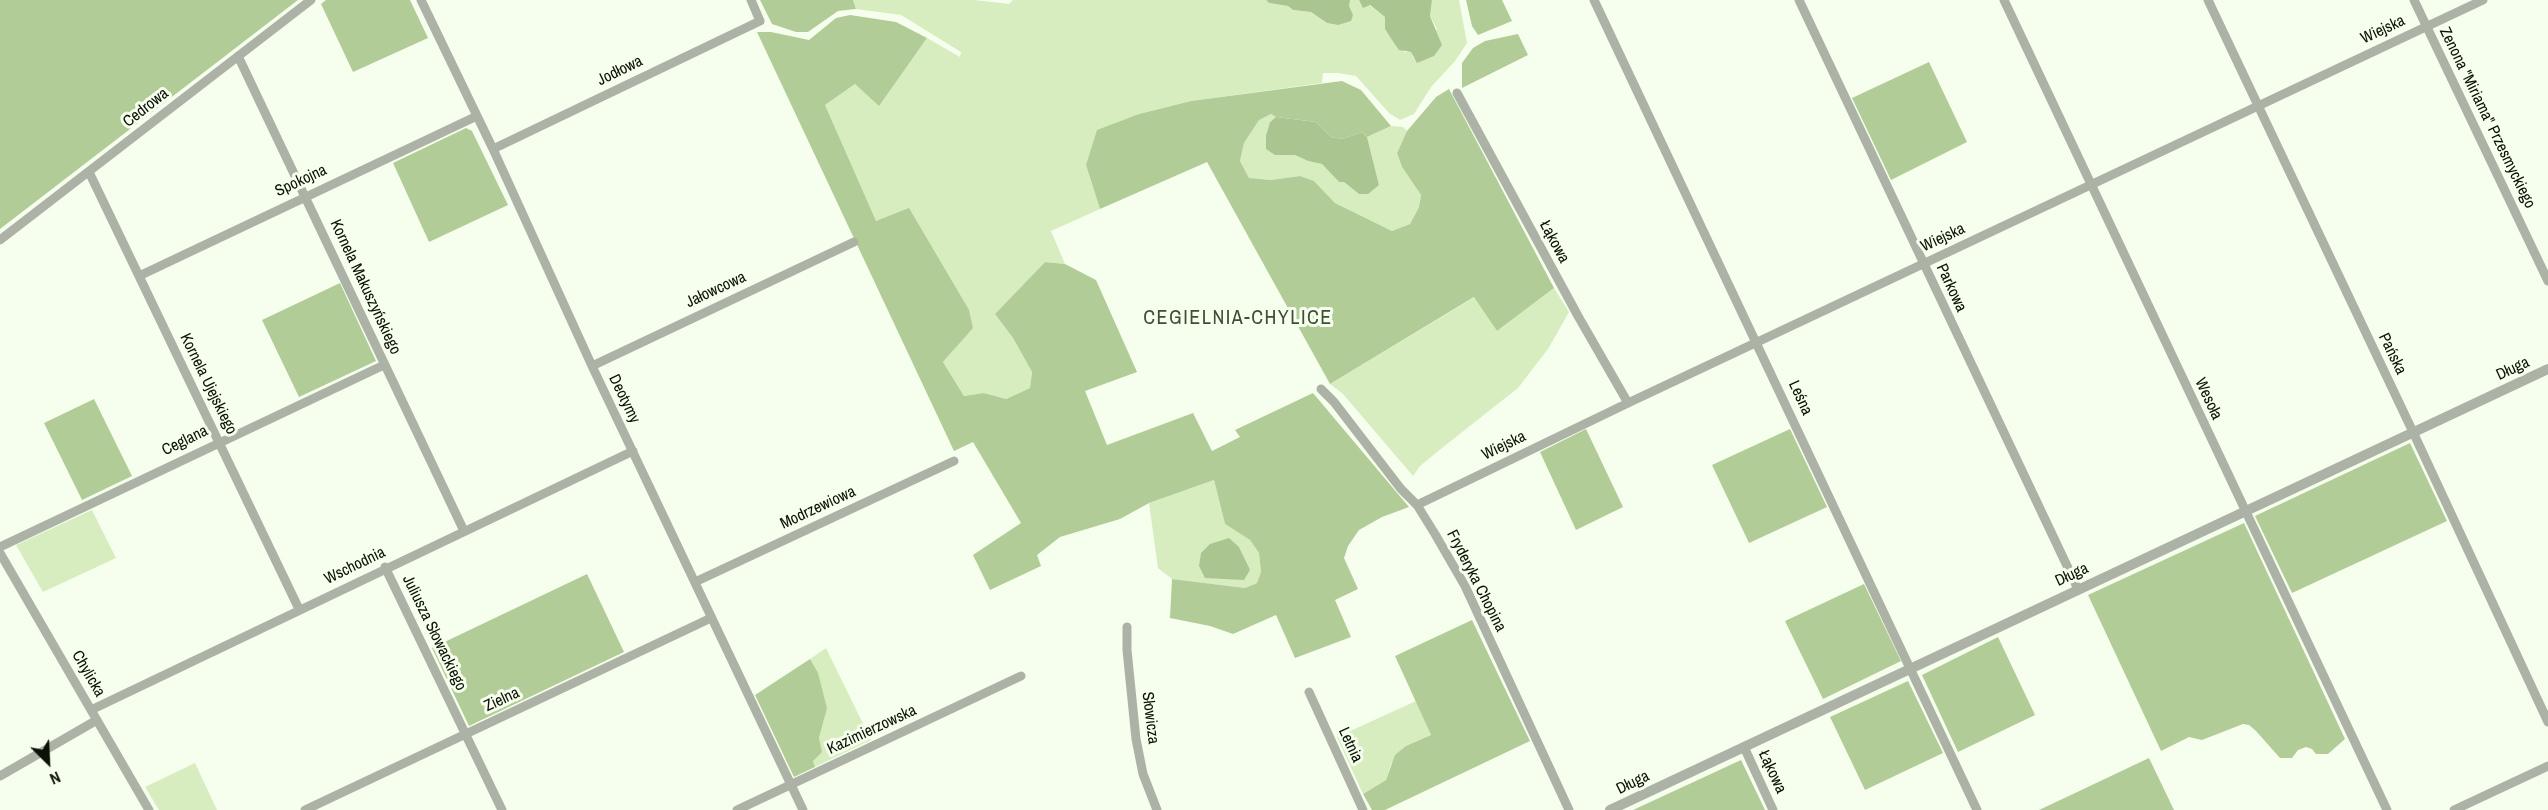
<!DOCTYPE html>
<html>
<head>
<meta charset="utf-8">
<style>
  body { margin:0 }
  #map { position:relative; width:2548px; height:810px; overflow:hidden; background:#f6ffed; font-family:"Archivo Narrow",sans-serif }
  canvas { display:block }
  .north { position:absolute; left:18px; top:732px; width:60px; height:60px; -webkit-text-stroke:4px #f6ffed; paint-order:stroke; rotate:156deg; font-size:16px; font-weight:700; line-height:24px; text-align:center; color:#0c1107 }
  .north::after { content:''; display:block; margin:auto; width:21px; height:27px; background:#0c1107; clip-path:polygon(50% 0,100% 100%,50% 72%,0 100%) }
</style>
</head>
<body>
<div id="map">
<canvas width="2548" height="810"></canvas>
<div class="north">N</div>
</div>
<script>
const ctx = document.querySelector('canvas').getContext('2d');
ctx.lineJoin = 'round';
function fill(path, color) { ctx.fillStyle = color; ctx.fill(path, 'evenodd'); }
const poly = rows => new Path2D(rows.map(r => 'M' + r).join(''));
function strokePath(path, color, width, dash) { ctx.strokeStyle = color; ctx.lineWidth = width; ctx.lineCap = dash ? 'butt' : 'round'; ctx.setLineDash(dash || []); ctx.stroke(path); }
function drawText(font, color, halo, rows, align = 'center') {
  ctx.font = font + ' "Archivo Narrow",sans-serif'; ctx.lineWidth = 6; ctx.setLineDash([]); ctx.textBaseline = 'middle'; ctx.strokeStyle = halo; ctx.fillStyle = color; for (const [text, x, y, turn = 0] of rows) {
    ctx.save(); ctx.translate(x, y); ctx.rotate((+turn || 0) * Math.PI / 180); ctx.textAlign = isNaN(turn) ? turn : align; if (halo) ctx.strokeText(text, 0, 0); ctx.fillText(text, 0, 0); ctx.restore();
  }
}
fill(poly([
  [853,0,974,0,1009,4,1013,0,1266,0,1269,3,1288,6,1293,10,1311,12,1327,23,1338,25,1350,0,1359,0,1363,7,1369,5,1385,17,1385,29,1404,52,1411,52,1414,59,1437,29,1430,16,1432,0,1459,0,1467,43,1455,61,1431,87,1414,114,1400,120,1389,113,1356,76,1338,73,1323,73,1322,83,1191,101,1139,114,1086,165,1100,209,1051,231,1065,264,1045,262,995,314,1013,338,1032,372,1030,388,1006,399,984,393,964,396,943,362,953,351,876,222,825,105,855,84,879,105,927,38,960,57,961,52,901,15,856,9],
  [1271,114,1276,117,1270,122,1275,155,1295,155,1308,161,1322,164,1339,182,1344,182,1359,194,1379,185,1367,137,1391,126,1403,127,1407,131,1397,153,1402,167,1421,195,1419,207,1410,224,1392,231,1335,203,1314,181,1300,176,1271,180,1249,178,1240,161,1244,143,1259,119],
  [1554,288,1569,312,1548,349,1518,388,1442,448,1420,466,1413,476,1343,394,1330,384,1475,297,1497,331],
  [1214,480,1225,524,1250,540,1259,553,1261,572,1257,583,1245,588,1172,579,1158,568,1149,503],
  [92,510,116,558,43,592,16,545],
  [826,648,871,740,815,767,813,761,820,747,819,738,824,719,810,659],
  [1416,701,1431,735,1406,746,1391,764,1386,780,1363,794,1337,737],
  [195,763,217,810,159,810,145,787]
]), '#d7edc0');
fill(poly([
  [0,0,298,0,0,229],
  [326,0,410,0,428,38,353,72,321,4],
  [760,0,853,0,856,9,838,11,808,32,796,32,772,24],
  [1466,0,1502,0,1512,21,1478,35,1472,26],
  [850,15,896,22,927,38,879,106,855,84,825,105,876,221,909,208,969,310,973,328,943,362,964,396,984,393,1006,399,1030,388,1032,372,1013,338,995,314,1045,262,1065,264,1096,280,1137,372,1085,391,1107,445,1193,413,1212,451,1240,437,1235,430,1313,393,1409,507,1382,517,1359,530,1348,546,1344,558,1358,589,1335,600,1351,637,1295,658,1276,615,1233,634,1210,626,1170,618,1172,579,1245,588,1257,583,1261,572,1259,553,1250,540,1225,524,1214,480,1149,503,1120,519,1060,537,1037,555,1041,566,990,590,973,555,1021,523,973,442,954,451,757,32,771,32,809,40,836,18],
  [1518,34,1528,55,1462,88,1462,63,1473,48,1485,41],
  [1929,62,1967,142,1891,180,1852,98],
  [1342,81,1361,90,1391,126,1367,137,1362,132,1342,139,1331,137,1316,122,1276,117,1271,114,1259,120,1244,143,1240,161,1249,178,1271,180,1300,176,1314,181,1335,203,1392,231,1410,224,1419,207,1421,195,1402,167,1397,153,1407,131,1436,97,1449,89,1554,288,1497,331,1474,297,1330,384,1207,162,1100,209,1086,165,1097,130,1139,114,1191,101],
  [466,128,472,131,508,205,429,242,393,163],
  [340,283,376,361,299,397,262,320],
  [94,399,132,476,82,500,44,423],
  [1586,429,1623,507,1576,530,1540,452],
  [1790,429,1827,507,1749,543,1712,465],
  [2410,443,2447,521,2292,593,2255,516],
  [2244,523,2345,739,2328,754,2316,754,2312,749,2306,747,2298,750,2292,758,2280,758,2256,731,2249,725,2243,724,2202,740,2189,737,2161,751,2088,595],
  [587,574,624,652,469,726,432,648],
  [1864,584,1901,661,1823,699,1785,621],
  [1472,620,1530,741,1385,810,1372,810,1363,794,1386,780,1395,755,1406,746,1431,735,1395,656],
  [1998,637,2035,715,1958,752,1922,675],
  [810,659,818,673,827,708,819,738,822,752,813,761,815,767,794,777,755,695],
  [1908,681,1943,753,1865,790,1830,717],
  [2149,758,2174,810,2039,810,2073,794],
  [1741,760,1765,810,1633,810]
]), '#b2cc97');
fill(poly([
  [1266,0,1350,0,1349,6,1353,15,1351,21,1338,25,1327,23,1311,12,1293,10,1288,6,1269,3],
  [1359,0,1432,0,1430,16,1442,45,1434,56,1417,63,1411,52,1399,50,1392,40,1385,29,1385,17,1370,5,1363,8],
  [1276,117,1316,122,1331,137,1342,139,1362,132,1367,137,1379,185,1368,194,1359,194,1344,182,1339,182,1322,164,1308,161,1295,155,1275,155,1266,149,1266,136,1270,122],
  [1229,538,1239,547,1250,570,1244,580,1205,578,1199,566,1201,553,1210,544]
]), '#abc590');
strokePath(poly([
  [421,0,493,149,592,366,803,810],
  [1594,0,1977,810],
  [1799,0,2078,589],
  [2004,0,2387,810],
  [2208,0,2413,432,2548,722],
  [2414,0,2548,281],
  [238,56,464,531],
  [1457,93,1578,316,1628,403],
  [493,149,760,21,751,0],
  [89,172,299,609],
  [0,240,311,0],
  [139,276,477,116],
  [592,366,854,242],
  [1321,389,1334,402,1401,489,1417,505,1435,534,1465,586,1569,810],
  [1417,505,1628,403,2483,0],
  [0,547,384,365],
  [0,553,149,810],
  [385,567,502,810],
  [695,582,954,461],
  [1127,627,1127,650,1136,739,1143,774,1157,810],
  [1309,692,1363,810],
  [91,710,633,451],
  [1744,747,1773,810],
  [0,776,97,720],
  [305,810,711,618],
  [737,810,1021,676],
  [2454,810,2548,766]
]), '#acb3a6', 9);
strokePath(poly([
  [1610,810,2548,369]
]), '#acb3a6', 10);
drawText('16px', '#0c1107', '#f6ffed', [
  ["Wiejska",2383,30,-25],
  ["Jodłowa",620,71,-26],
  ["Cedrowa",146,108,-38],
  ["Zenona \"Miriama\" Przesmyckiego",2487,118,64],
  ["Spokojna",301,181,-25],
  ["Wiejska",1943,238,-25],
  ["Łąkowa",1554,242,62],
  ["Kornela Makuszyńskiego",365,287,65],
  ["Parkowa",1951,288,65],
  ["Jałowcowa",716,290,-25],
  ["Pańska",2392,354,64],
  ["Długa",2513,369,-25],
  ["Kornela Ujejskiego",208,384,64],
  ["Leśna",1800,398,65],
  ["Deotymy",624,399,64],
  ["Wesoła",2208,399,65],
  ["Ceglana",185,441,-26],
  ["Wiejska",1504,446,-26],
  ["Modrzewiowa",818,508,-25],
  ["Wschodnia",355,566,-26],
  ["Długa",2072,575,-25],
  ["Fryderyka Chopina",1476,581,63],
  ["Juliusza Słowackiego",434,633,64],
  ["Chylicka",88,674,60],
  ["Zielna",502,700,-25],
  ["Słowicza",1150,718,83],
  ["Kazimierzowska",872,730,-25],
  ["Letnia",1350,745,65],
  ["Łąkowa",1772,772,65],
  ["Długa",1633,783,-26]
]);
ctx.letterSpacing = '1.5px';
drawText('20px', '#414d34', '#f6ffed', [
  ["CEGIELNIA-CHYLICE",1238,319]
]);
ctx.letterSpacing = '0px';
</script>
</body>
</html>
